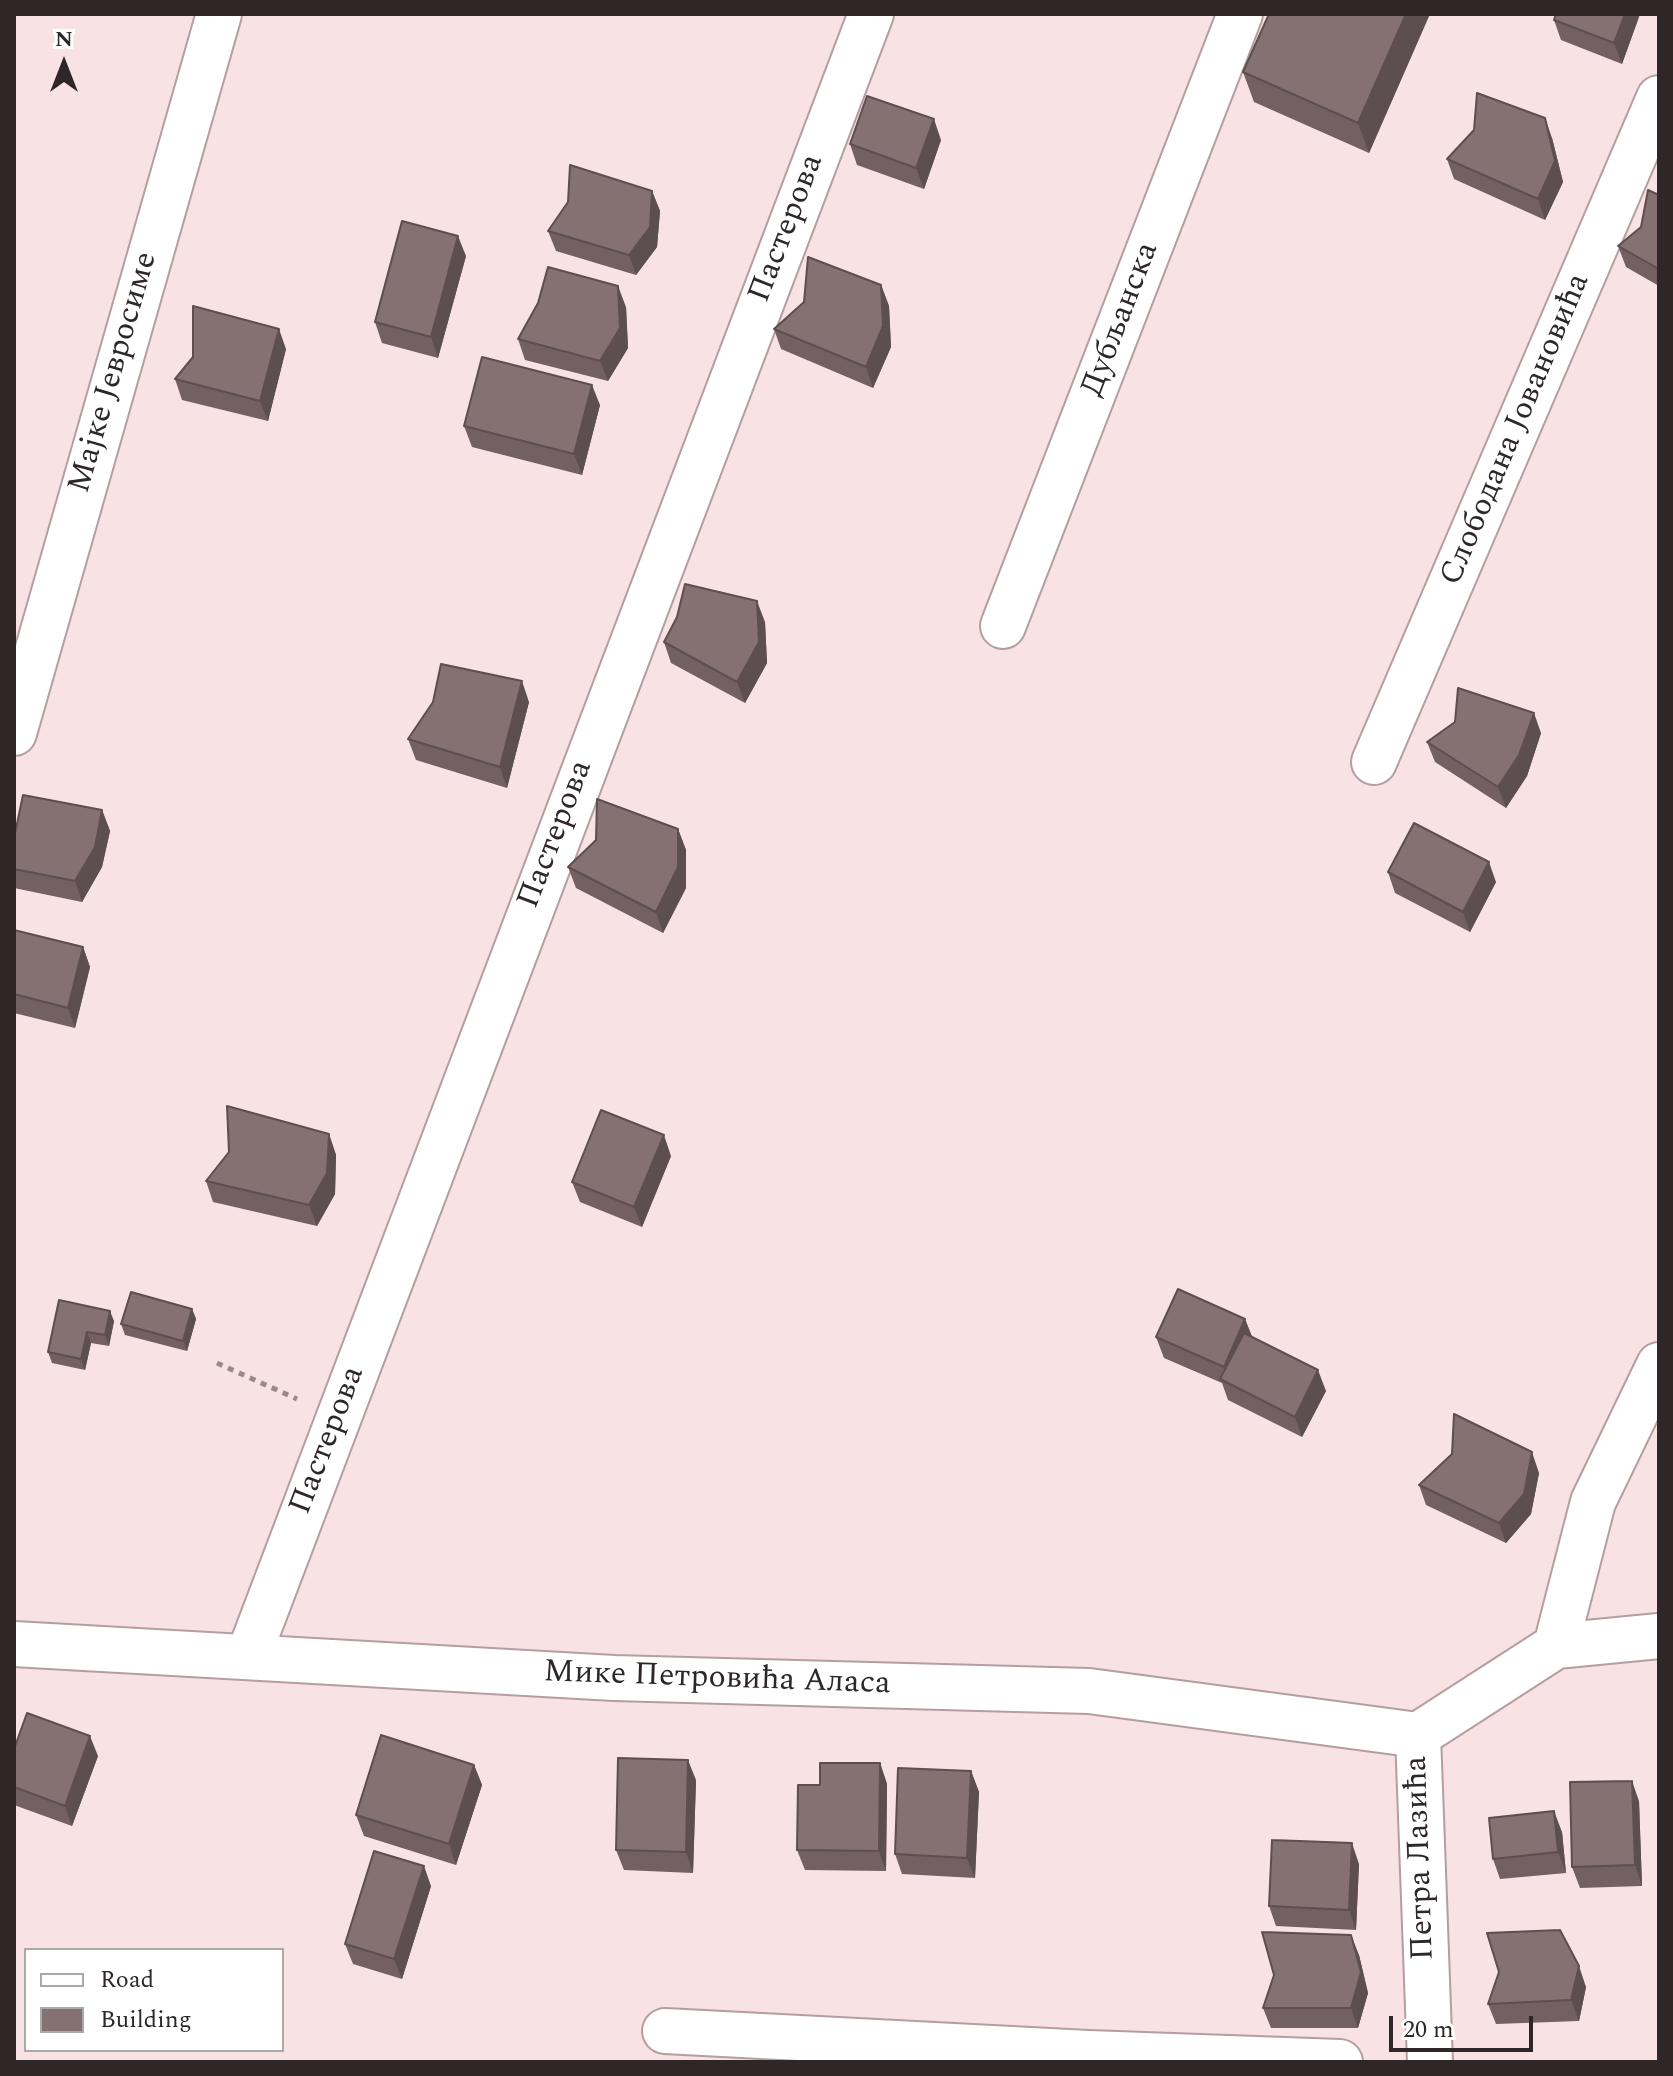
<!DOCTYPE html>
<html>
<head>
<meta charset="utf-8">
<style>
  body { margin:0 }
  #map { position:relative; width:1673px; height:2076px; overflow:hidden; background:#f9e2e4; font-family:Spectral,serif }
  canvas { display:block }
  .frame { position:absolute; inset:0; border:16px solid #2f2727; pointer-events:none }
  .legend { position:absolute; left:24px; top:1948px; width:260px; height:104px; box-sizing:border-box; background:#fff; border:2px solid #aca9a9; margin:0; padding:10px 14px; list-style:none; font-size:24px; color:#2f2727 }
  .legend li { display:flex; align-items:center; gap:16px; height:40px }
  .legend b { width:40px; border:2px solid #aca9a9 }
  .north { position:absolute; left:24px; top:24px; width:80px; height:80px; -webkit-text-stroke:6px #fff; paint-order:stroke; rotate:0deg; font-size:22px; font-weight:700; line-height:32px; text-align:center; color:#2f2727 }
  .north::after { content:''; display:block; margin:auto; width:28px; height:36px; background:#2f2727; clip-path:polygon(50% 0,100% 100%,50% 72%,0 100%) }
  .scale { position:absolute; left:1389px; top:2016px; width:144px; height:36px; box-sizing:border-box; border:4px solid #2f2727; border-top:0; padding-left:10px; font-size:24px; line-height:28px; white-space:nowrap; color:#2f2727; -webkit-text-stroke:6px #fff; paint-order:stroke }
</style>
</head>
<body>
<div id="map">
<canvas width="1673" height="2076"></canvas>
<div class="frame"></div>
<ul class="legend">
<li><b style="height:10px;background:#fff"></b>Road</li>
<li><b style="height:22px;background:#857072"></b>Building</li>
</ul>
<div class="north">N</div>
<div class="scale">20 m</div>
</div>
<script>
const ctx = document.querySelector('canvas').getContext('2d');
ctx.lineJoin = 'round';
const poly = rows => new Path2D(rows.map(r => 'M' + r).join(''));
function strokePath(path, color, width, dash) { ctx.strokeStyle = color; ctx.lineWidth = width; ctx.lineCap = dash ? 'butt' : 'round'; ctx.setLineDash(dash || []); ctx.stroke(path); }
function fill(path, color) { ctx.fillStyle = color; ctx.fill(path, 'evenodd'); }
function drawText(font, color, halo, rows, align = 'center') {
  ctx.font = font + ' Spectral,serif'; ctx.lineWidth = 6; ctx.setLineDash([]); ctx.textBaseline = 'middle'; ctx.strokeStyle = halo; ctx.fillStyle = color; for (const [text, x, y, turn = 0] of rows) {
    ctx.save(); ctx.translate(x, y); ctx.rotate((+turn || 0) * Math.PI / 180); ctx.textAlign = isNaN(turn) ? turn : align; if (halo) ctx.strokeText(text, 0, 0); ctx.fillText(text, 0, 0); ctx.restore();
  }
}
const minor = poly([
  [1003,626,1240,14],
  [14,733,219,14],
  [1374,762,1659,98],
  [14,1644,614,1678,1089,1691,1418,1735],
  [1556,1646,1659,1636],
  [248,1657,871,14],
  [665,2031,1088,2053,1340,2062],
  [1430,2062,1418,1735,1556,1646,1593,1502,1659,1365]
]);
strokePath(minor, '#b49ea0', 48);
strokePath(poly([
  [217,1363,297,1399]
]), '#99898a', 5, [6, 6]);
strokePath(minor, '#fff', 44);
fill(poly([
  [1556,14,1640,14,1622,64,1561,40,1554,20],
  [1429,16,1369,153,1254,102,1243,72],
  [1552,138,1563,182,1545,220,1454,179,1447,159],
  [941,140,924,189,857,165,850,144],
  [652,191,660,211,657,247,636,275,556,251,548,231],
  [1659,195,1659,286,1626,267,1618,246,1641,227],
  [466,256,438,358,382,343,375,322],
  [881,285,889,306,891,347,873,388,781,349,774,329],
  [626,307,628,348,608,381,525,360,518,339],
  [286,349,268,421,182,400,175,379],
  [600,405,582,475,472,447,464,426],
  [765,622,767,663,745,703,671,663,664,642],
  [433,702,529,702,507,788,416,760,408,739],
  [1541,733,1527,776,1506,808,1435,762,1427,742],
  [102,810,110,831,102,867,82,902,14,888,14,838],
  [678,829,686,850,686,888,663,933,576,888,568,867],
  [1388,872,1496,882,1470,932,1395,893],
  [14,930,83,947,90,967,75,1028,14,1013],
  [329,1134,336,1155,335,1194,317,1226,213,1202,206,1181],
  [671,1156,642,1227,580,1202,572,1182],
  [59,1300,114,1321,109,1346,91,1343,85,1370,52,1363,48,1352],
  [192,1309,196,1319,187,1351,125,1335,121,1324],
  [1245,1319,1252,1337,1326,1391,1302,1437,1228,1400,1222,1383,1164,1358,1156,1337],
  [1452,1454,1539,1473,1531,1514,1506,1543,1426,1505,1419,1485],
  [14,1749,98,1756,72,1826,14,1805],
  [880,1763,887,1784,886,1871,805,1870,797,1850],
  [474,1765,482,1785,456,1865,364,1836,356,1815],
  [971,1771,979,1792,975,1878,902,1874,895,1854],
  [696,1780,693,1873,624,1870,616,1850],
  [1639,1801,1642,1886,1580,1888,1572,1867],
  [1562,1832,1566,1873,1500,1879,1493,1859],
  [1359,1864,1356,1930,1276,1926,1269,1906],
  [431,1886,402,1979,353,1964,345,1944],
  [1359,1955,1368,1993,1358,2028,1271,2028,1263,2008],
  [1586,1987,1579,2021,1496,2024,1488,2004]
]), '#726062');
fill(poly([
  [1406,14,1428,14,1429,16,1369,153,1358,123],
  [1625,14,1640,14,1622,64,1614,43],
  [1545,118,1552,138,1563,182,1545,220,1538,199],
  [934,119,941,140,924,189,916,168],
  [652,191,660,211,657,247,636,275,629,255],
  [458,236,466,256,438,358,431,337],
  [881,285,889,306,891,347,873,388,866,367],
  [618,286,626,307,628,348,608,381,600,361],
  [279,329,286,349,268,421,260,401],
  [592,385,600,405,582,475,574,454],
  [757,601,765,622,767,663,745,703,737,682],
  [522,681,529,702,507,788,500,767],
  [1534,713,1541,733,1527,776,1506,808,1498,787],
  [102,810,110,831,102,867,82,902,75,881],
  [678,829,686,850,686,888,663,933,656,912],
  [1489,862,1496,882,1470,932,1463,912],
  [83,947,90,967,75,1028,68,1008],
  [329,1134,336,1155,335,1194,317,1226,309,1205],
  [664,1135,671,1156,642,1227,634,1207],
  [192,1309,196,1319,187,1351,183,1341],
  [110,1311,114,1321,109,1346,105,1335],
  [1245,1319,1253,1339,1230,1384,1224,1367],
  [87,1332,91,1343,85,1370,81,1359],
  [1318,1370,1326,1391,1302,1437,1295,1417],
  [1532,1452,1539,1473,1531,1514,1506,1543,1499,1523],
  [90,1736,98,1756,72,1826,65,1806],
  [688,1760,696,1780,693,1873,686,1852],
  [880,1763,887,1784,886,1871,879,1851],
  [474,1765,482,1785,456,1865,449,1844],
  [971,1771,979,1792,975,1878,967,1858],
  [1632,1781,1639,1801,1642,1886,1635,1865],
  [1554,1811,1562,1832,1566,1873,1558,1852],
  [1352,1843,1359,1864,1356,1930,1349,1910],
  [424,1866,431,1886,402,1979,394,1959],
  [1351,1935,1359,1955,1368,1993,1358,2028,1351,2008],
  [1579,1966,1586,1987,1579,2021,1571,2000]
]), '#5d4e50');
const building = poly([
  [1269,14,1406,14,1358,123,1243,72,1269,14],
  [1556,14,1625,14,1614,43,1554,20,1556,14],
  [1477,93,1545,118,1555,161,1538,199,1447,159,1474,130,1477,93],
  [867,96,934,119,916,168,850,144,867,96],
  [570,165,652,191,650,227,629,255,548,231,568,202,570,165],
  [1648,190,1659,195,1659,269,1618,246,1641,227,1648,190],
  [402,221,458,236,431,337,375,322,402,221],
  [808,257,881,285,883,326,866,367,774,329,804,302,808,257],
  [548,267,618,286,620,328,600,361,518,339,538,303,548,267],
  [193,306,279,329,260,401,175,379,193,357,193,306],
  [482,357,592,385,574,454,464,426,482,357],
  [685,584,757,601,759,642,737,682,664,642,677,617,685,584],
  [441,664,522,681,500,767,408,739,433,702,441,664],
  [1458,688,1534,713,1519,755,1498,787,1427,742,1455,722,1458,688],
  [23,795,102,810,95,847,75,881,14,869,14,838,23,795],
  [597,799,678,829,678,867,656,912,568,867,596,840,597,799],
  [1414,823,1489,862,1463,912,1388,872,1414,823],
  [14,930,83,947,68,1008,14,994,14,930],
  [227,1106,329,1134,327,1173,309,1205,206,1181,229,1152,227,1106],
  [601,1110,664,1135,634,1207,572,1182,601,1110],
  [1178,1289,1245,1319,1224,1367,1156,1337,1178,1289],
  [131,1292,192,1309,183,1341,121,1324,131,1292],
  [59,1300,110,1311,105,1335,87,1332,81,1359,48,1352,59,1300],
  [1244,1333,1318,1370,1295,1417,1220,1379,1244,1333],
  [1454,1414,1532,1452,1524,1494,1499,1523,1419,1485,1452,1454,1454,1414],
  [27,1713,90,1736,65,1806,14,1787,14,1749,27,1713],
  [381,1735,474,1765,449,1844,356,1815,381,1735],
  [618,1758,688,1760,686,1852,616,1850,618,1758],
  [820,1763,880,1763,879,1851,797,1850,798,1785,820,1785,820,1763],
  [898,1768,971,1771,967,1858,895,1854,898,1768],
  [1632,1781,1635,1865,1572,1867,1570,1782,1632,1781],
  [1554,1811,1558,1852,1493,1859,1489,1818,1554,1811],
  [1272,1840,1352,1843,1349,1910,1269,1906,1272,1840],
  [374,1851,424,1866,394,1959,345,1944,374,1851],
  [1560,1930,1579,1966,1571,2000,1488,2004,1499,1972,1487,1933,1560,1930],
  [1262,1932,1351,1935,1361,1972,1351,2008,1263,2008,1274,1975,1262,1932]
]);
fill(building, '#857072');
strokePath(building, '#5d4e50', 2);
drawText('32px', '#2f2727', '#fff', [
  ["Пастерова",788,229,-69],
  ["Дубљанска",1122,320,-69],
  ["Мајке Јевросиме",115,373,-74],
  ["Слободана Јовановића",1517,430,-67],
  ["Пастерова",557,835,-69],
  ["Пастерова",329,1441,-69],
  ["Мике Петровића Аласа",717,1680,2],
  ["Петра Лазића",1422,1858,-92]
]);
</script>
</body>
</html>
